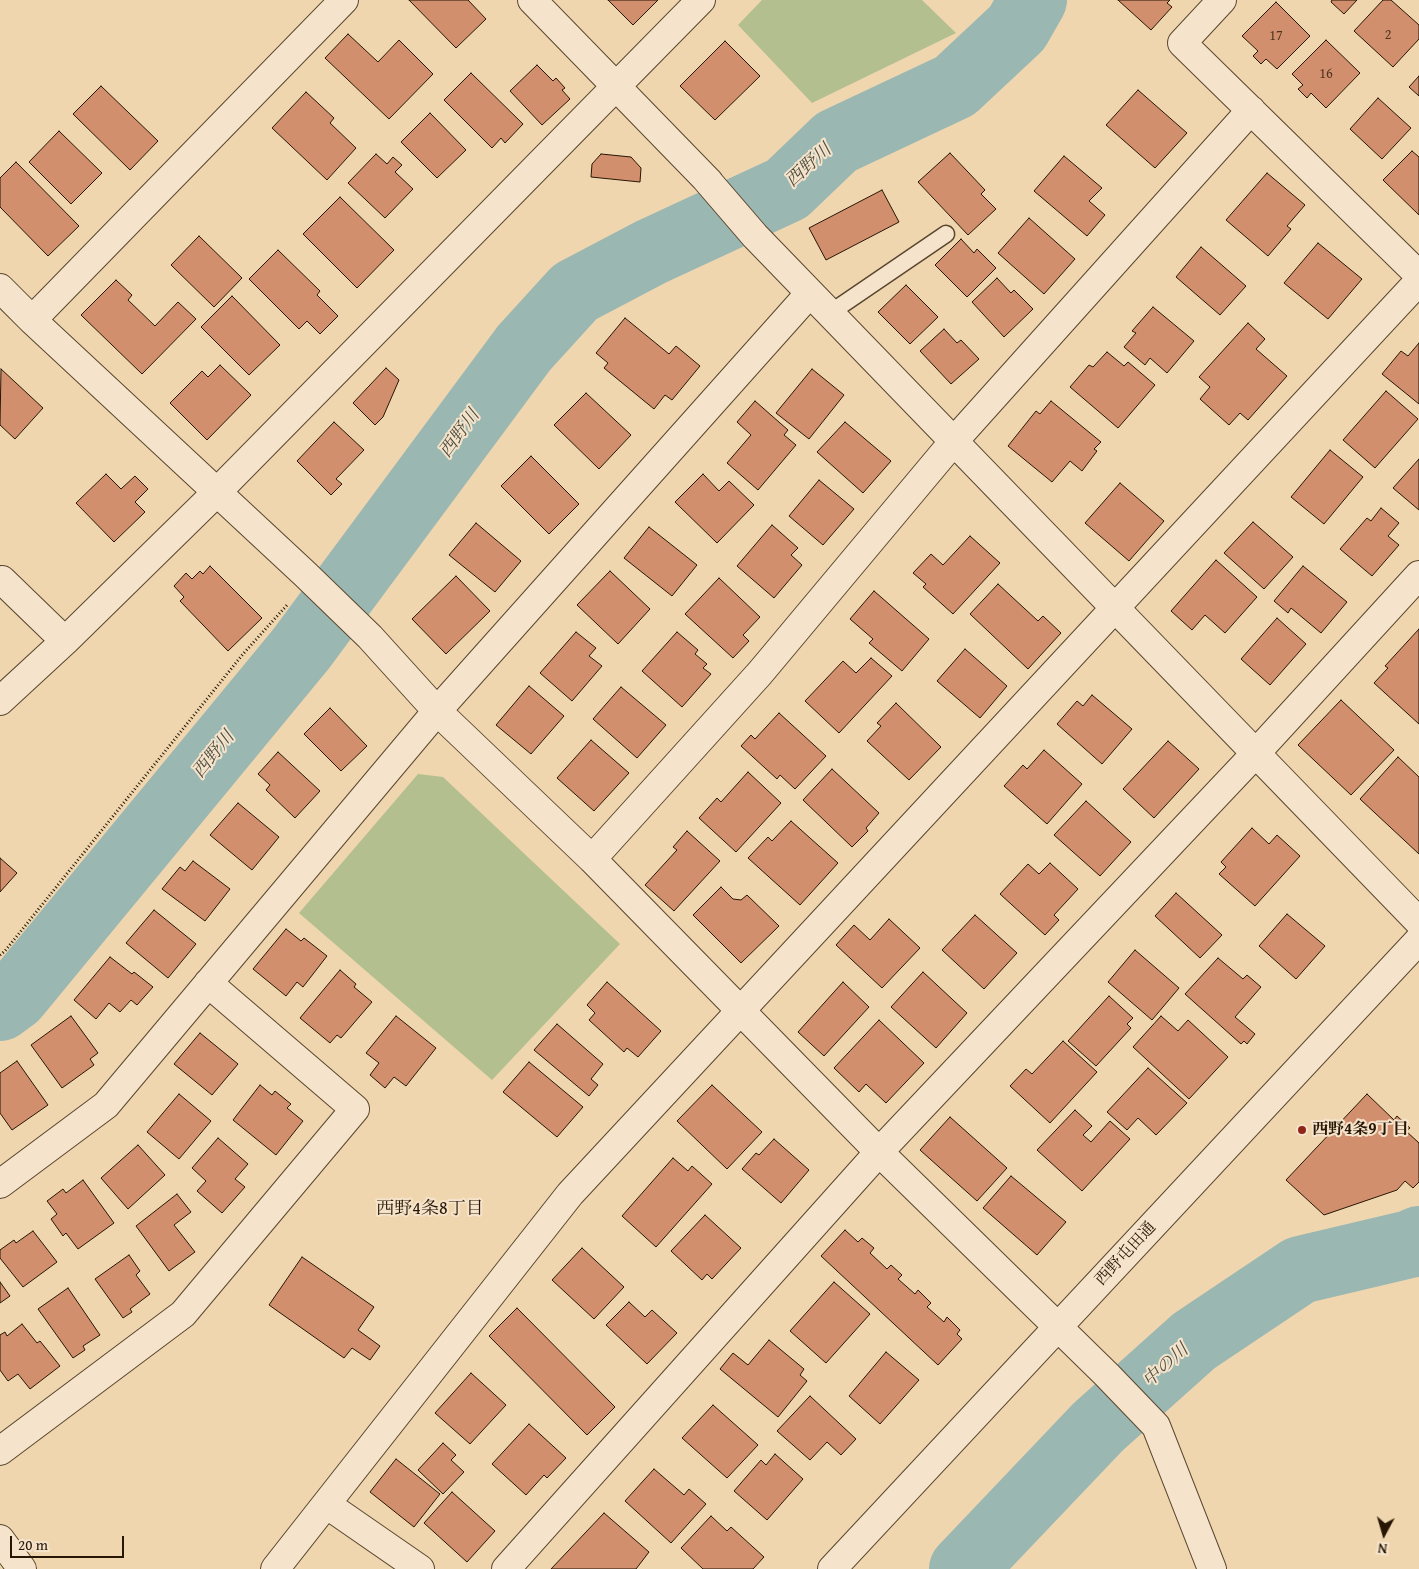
<!DOCTYPE html>
<html>
<head>
<meta charset="utf-8">
<style>
  body { margin:0 }
  #map { position:relative; width:1419px; height:1569px; overflow:hidden; background:#efd6af; font-family:"Gentium Book Plus",serif }
  canvas { display:block }
  .north { position:absolute; left:1359px; top:1509px; width:50px; height:50px; -webkit-text-stroke:4px #f5e4cb; paint-order:stroke; rotate:186deg; font-size:14px; font-weight:700; line-height:20px; text-align:center; color:#271603 }
  .north::after { content:''; display:block; margin:auto; width:18px; height:22px; background:#271603; clip-path:polygon(50% 0,100% 100%,50% 72%,0 100%) }
  .scale { position:absolute; left:10px; top:1536px; width:114px; height:22px; box-sizing:border-box; border:2px solid #271603; border-top:0; padding-left:6px; font-size:15px; line-height:18px; white-space:nowrap; color:#271603; -webkit-text-stroke:4px #f5e4cb; paint-order:stroke }
</style>
</head>
<body>
<div id="map">
<canvas width="1419" height="1569"></canvas>
<div class="north">N</div>
<div class="scale">20 m</div>
</div>
<script>
const ctx = document.querySelector('canvas').getContext('2d');
ctx.lineJoin = 'round';
function fill(path, color) { ctx.fillStyle = color; ctx.fill(path, 'evenodd'); }
const poly = rows => new Path2D(rows.map(r => 'M' + r).join(''));
function strokePath(path, color, width, dash) { ctx.strokeStyle = color; ctx.lineWidth = width; ctx.lineCap = dash ? 'butt' : 'round'; ctx.setLineDash(dash || []); ctx.stroke(path); }
function drawText(font, color, halo, rows, align = 'center') {
  ctx.font = font + ' "Gentium Book Plus","Noto Serif JP",serif'; ctx.lineWidth = 4; ctx.setLineDash([]); ctx.textBaseline = 'middle'; ctx.strokeStyle = halo; ctx.fillStyle = color; for (const [text, x, y, turn = 0] of rows) {
    ctx.save(); ctx.translate(x, y); ctx.rotate((+turn || 0) * Math.PI / 180); ctx.textAlign = isNaN(turn) ? turn : align; if (halo) ctx.strokeText(text, 0, 0); ctx.fillText(text, 0, 0); ctx.restore();
  }
}
fill(poly([
  [762,0,922,0,956,33,812,103,738,25],
  [418,774,443,777,620,944,492,1080,299,913]
]), '#b3bf8f');
strokePath(poly([
  [0,1007,15,996,301,649,524,348,575,292,651,252,787,189,836,142,955,86,1017,28,1033,0],
  [963,1569,1098,1427,1194,1341,1300,1270,1410,1244,1419,1240]
]), '#9bb7b2', 68);
const building = poly([
  [409,0,468,0,486,19,456,48,409,0],
  [608,0,658,0,633,25,608,0],
  [1118,0,1170,0,1167,3,1172,7,1151,30,1118,0],
  [1332,0,1357,0,1344,14,1331,2,1332,0],
  [1383,0,1391,0,1419,25,1419,39,1393,67,1354,31,1383,0],
  [1276,2,1310,36,1277,69,1266,59,1261,64,1253,56,1258,51,1242,36,1276,2],
  [348,34,378,62,399,40,433,74,389,119,325,58,348,34],
  [1326,40,1360,73,1326,108,1311,93,1307,98,1298,89,1303,85,1292,74,1326,40],
  [725,41,760,76,715,120,680,86,725,41],
  [537,65,553,81,556,78,565,88,562,90,570,99,542,125,510,91,537,65],
  [471,73,523,124,505,143,501,138,492,148,444,100,471,73],
  [1419,76,1419,96,1409,87,1419,76],
  [101,86,158,141,130,170,73,114,101,86],
  [1138,90,1187,133,1155,168,1106,125,1138,90],
  [306,92,334,118,330,123,356,148,327,180,272,128,306,92],
  [1378,98,1411,128,1382,159,1350,129,1378,98],
  [430,113,466,150,437,178,401,142,430,113],
  [59,131,102,173,71,204,29,162,59,131],
  [1412,151,1419,157,1419,215,1383,180,1412,151],
  [950,153,985,190,981,194,996,209,968,235,918,182,950,153],
  [376,154,387,164,393,157,402,165,395,172,413,189,385,218,348,183,376,154],
  [601,154,631,157,641,168,640,182,591,177,592,164,601,154],
  [1064,156,1102,188,1089,201,1105,215,1087,236,1034,191,1064,156],
  [16,162,79,226,48,256,0,207,0,178,16,162],
  [1267,173,1305,205,1287,226,1291,229,1268,256,1226,220,1267,173],
  [882,190,899,222,826,260,809,228,882,190],
  [340,197,394,250,357,288,303,234,340,197],
  [1029,218,1075,259,1044,294,998,253,1029,218],
  [199,236,242,278,214,307,171,265,199,236],
  [961,239,974,253,977,249,996,268,967,297,935,265,961,239],
  [1318,243,1362,279,1328,319,1284,283,1318,243],
  [1201,247,1246,286,1220,315,1176,277,1201,247],
  [278,250,320,291,317,295,338,316,320,334,307,321,299,329,249,279,278,250],
  [997,278,1011,293,1014,290,1033,309,1004,337,972,302,997,278],
  [116,280,132,295,128,300,155,326,178,302,196,319,142,374,81,315,116,280],
  [906,285,938,317,910,344,878,312,906,285],
  [232,296,280,345,249,375,201,327,232,296],
  [1153,307,1194,341,1167,373,1150,358,1145,365,1124,347,1136,333,1132,331,1153,307],
  [625,318,669,354,676,346,700,366,672,400,665,395,654,409,604,368,608,363,596,353,625,318],
  [1248,323,1265,339,1256,349,1287,376,1248,420,1240,413,1229,425,1200,399,1210,387,1199,377,1248,323],
  [944,329,957,343,961,340,979,359,951,384,920,351,944,329],
  [1419,343,1419,404,1382,374,1401,351,1408,356,1419,343],
  [1107,352,1124,366,1128,362,1155,385,1118,428,1070,387,1089,365,1093,367,1107,352],
  [220,365,251,395,207,440,170,403,202,371,208,377,220,365],
  [386,368,399,380,383,417,375,425,353,403,386,368],
  [1,369,43,408,15,439,0,425,1,369],
  [812,369,844,395,809,439,776,413,812,369],
  [1386,391,1418,419,1375,468,1343,440,1386,391],
  [586,393,631,435,599,469,554,425,586,393],
  [755,401,788,430,784,435,796,445,758,490,727,463,751,435,737,422,755,401],
  [1051,401,1101,442,1094,449,1097,451,1082,471,1070,461,1052,482,1008,446,1036,411,1040,414,1051,401],
  [334,422,364,450,336,479,342,484,331,495,297,461,334,422],
  [845,422,891,461,863,493,817,452,845,422],
  [1330,450,1363,477,1324,524,1291,497,1330,450],
  [531,456,579,504,549,534,501,486,531,456],
  [1419,459,1419,510,1393,488,1419,459],
  [106,474,121,489,135,476,148,489,135,502,145,512,114,542,76,503,106,474],
  [703,474,719,491,729,481,754,505,717,543,675,502,703,474],
  [819,480,854,509,823,545,789,516,819,480],
  [1120,483,1164,521,1129,561,1085,523,1120,483],
  [1381,508,1399,523,1388,536,1399,545,1372,576,1340,549,1367,518,1371,521,1381,508],
  [1253,522,1293,557,1264,589,1224,553,1253,522],
  [476,523,521,561,495,592,449,555,476,523],
  [772,525,798,548,791,555,802,565,774,598,737,566,772,525],
  [649,527,697,565,672,596,624,558,649,527],
  [970,536,1000,563,953,614,923,587,926,584,913,573,931,554,943,565,970,536],
  [1216,560,1257,597,1225,633,1205,615,1192,630,1171,611,1216,560],
  [210,566,262,618,228,651,180,601,184,597,174,586,186,573,192,579,200,571,203,574,210,566],
  [1303,566,1347,602,1321,633,1291,608,1288,613,1274,601,1303,566],
  [610,571,650,609,618,644,577,605,610,571],
  [456,576,490,611,446,654,412,619,456,576],
  [719,578,760,617,743,635,749,641,733,658,685,614,719,578],
  [998,584,1038,621,1043,616,1061,633,1028,669,970,614,998,584],
  [874,591,929,639,902,671,869,643,873,639,850,619,874,591],
  [1277,618,1306,644,1270,685,1241,659,1277,618],
  [1419,629,1419,724,1374,683,1388,668,1385,666,1419,629],
  [576,632,596,648,589,656,602,666,572,701,540,673,576,632],
  [677,632,698,650,695,654,707,664,703,668,711,674,682,707,642,671,677,632],
  [965,649,1007,686,980,718,937,681,965,649],
  [871,658,892,676,839,733,805,701,843,661,856,673,871,658],
  [529,686,564,716,531,754,496,725,529,686],
  [621,687,666,725,637,758,593,719,621,687],
  [1092,695,1132,729,1102,764,1057,724,1077,701,1083,706,1092,695],
  [1341,700,1394,750,1351,795,1298,745,1341,700],
  [896,703,941,747,909,780,867,741,881,726,877,723,896,703],
  [330,708,367,746,341,771,304,734,330,708],
  [779,713,826,756,795,789,780,775,777,779,741,746,751,735,755,739,779,713],
  [591,740,629,773,594,811,557,778,591,740],
  [1168,741,1199,769,1154,818,1123,789,1168,741],
  [1044,750,1082,784,1047,824,1004,786,1023,765,1027,769,1044,750],
  [278,752,320,791,295,818,266,790,270,785,258,774,278,752],
  [1398,757,1419,777,1419,854,1360,799,1398,757],
  [832,769,879,813,866,828,868,831,852,847,803,800,832,769],
  [748,772,781,803,736,852,699,818,717,798,721,802,748,772],
  [1086,801,1131,842,1100,876,1054,835,1086,801],
  [238,803,279,837,252,870,210,835,238,803],
  [791,821,838,863,800,905,748,858,768,837,772,841,791,821],
  [1252,828,1269,844,1277,835,1300,856,1255,906,1219,874,1226,867,1221,862,1252,828],
  [687,831,720,861,674,911,645,885,677,850,673,847,687,831],
  [0,858,17,873,0,892,0,858],
  [193,861,230,889,205,921,162,889,180,867,185,871,193,861],
  [1050,863,1078,889,1054,915,1059,920,1045,935,1000,894,1028,864,1039,874,1050,863],
  [721,887,733,899,741,900,747,895,779,926,741,963,693,915,721,887],
  [1176,893,1222,935,1200,958,1155,916,1176,893],
  [154,910,196,944,168,978,126,943,154,910],
  [1287,914,1325,946,1296,979,1259,946,1287,914],
  [975,915,1017,953,984,989,942,950,975,915],
  [889,919,920,948,882,988,836,945,854,925,870,940,889,919],
  [286,929,301,941,304,938,327,956,303,987,297,982,286,996,253,969,286,929],
  [1135,950,1179,988,1152,1020,1108,982,1135,950],
  [110,957,132,974,134,972,153,987,137,1005,131,1000,120,1012,109,1003,96,1019,74,1000,110,957],
  [1218,958,1243,979,1247,975,1261,987,1235,1017,1255,1034,1247,1044,1244,1041,1241,1044,1185,994,1218,958],
  [340,970,356,984,354,987,372,1002,341,1038,337,1035,330,1043,300,1018,340,970],
  [923,972,967,1013,936,1048,891,1007,923,972],
  [607,982,661,1031,638,1057,627,1048,624,1052,589,1020,595,1013,587,1005,607,982],
  [843,982,869,1007,824,1056,798,1032,843,982],
  [1109,996,1133,1018,1127,1024,1131,1028,1096,1066,1068,1041,1109,996],
  [71,1016,98,1053,90,1059,94,1065,62,1088,31,1045,71,1016],
  [396,1016,436,1048,406,1086,394,1077,385,1088,370,1075,379,1063,366,1053,396,1016],
  [1161,1016,1178,1031,1188,1020,1228,1057,1189,1099,1133,1047,1161,1016],
  [879,1020,924,1063,886,1103,866,1084,859,1092,834,1068,879,1020],
  [557,1024,603,1064,591,1079,598,1085,589,1096,534,1050,557,1024],
  [200,1033,238,1064,212,1095,174,1064,200,1033],
  [1063,1041,1097,1072,1050,1123,1010,1086,1026,1069,1032,1074,1063,1041],
  [17,1061,48,1105,12,1130,0,1113,0,1073,17,1061],
  [529,1062,583,1107,557,1137,503,1092,529,1062],
  [1148,1068,1187,1103,1156,1135,1138,1118,1127,1130,1107,1112,1148,1068],
  [260,1085,272,1095,275,1091,291,1104,287,1108,303,1121,276,1155,233,1120,260,1085],
  [712,1085,762,1132,727,1169,677,1121,712,1085],
  [179,1094,211,1121,179,1159,147,1132,179,1094],
  [1367,1094,1394,1120,1397,1116,1410,1128,1406,1131,1419,1143,1419,1182,1413,1188,1405,1181,1397,1190,1324,1215,1286,1180,1367,1094],
  [1075,1110,1092,1126,1083,1135,1091,1142,1110,1121,1130,1139,1082,1191,1037,1150,1075,1110],
  [950,1117,1007,1168,977,1201,920,1150,950,1117],
  [218,1138,248,1164,235,1179,245,1187,222,1213,197,1191,206,1181,192,1168,218,1138],
  [774,1139,809,1170,781,1203,742,1169,756,1153,759,1155,774,1139],
  [138,1145,165,1175,128,1209,101,1178,138,1145],
  [673,1158,688,1171,692,1166,712,1184,656,1247,622,1216,673,1158],
  [1011,1176,1066,1222,1037,1255,983,1208,1011,1176],
  [83,1180,114,1223,78,1249,66,1233,63,1236,51,1219,57,1214,47,1201,63,1189,66,1193,83,1180],
  [177,1194,191,1212,174,1225,195,1252,169,1271,136,1226,177,1194],
  [705,1215,741,1248,712,1279,707,1274,702,1280,671,1251,705,1215],
  [845,1230,858,1242,862,1238,874,1248,870,1253,887,1269,891,1265,902,1275,898,1279,915,1294,918,1290,931,1303,927,1307,944,1322,947,1317,960,1330,957,1334,962,1339,938,1365,821,1256,845,1230],
  [33,1231,57,1262,23,1287,0,1258,0,1250,14,1240,16,1243,33,1231],
  [582,1248,624,1287,594,1319,552,1280,582,1248],
  [129,1255,140,1271,136,1275,150,1294,130,1309,132,1312,123,1318,95,1279,129,1255],
  [302,1257,374,1307,358,1330,380,1346,370,1360,352,1348,344,1358,269,1305,302,1257],
  [0,1282,10,1296,0,1303,0,1282],
  [834,1282,870,1314,826,1363,790,1331,834,1282],
  [68,1288,100,1335,83,1346,85,1350,73,1358,38,1309,68,1288],
  [629,1302,645,1317,652,1310,677,1333,647,1364,606,1325,629,1302],
  [517,1308,615,1407,587,1435,489,1336,517,1308],
  [22,1324,37,1343,40,1341,60,1366,30,1389,18,1374,8,1381,0,1370,0,1335,5,1332,7,1336,22,1324],
  [769,1340,804,1369,800,1375,807,1381,778,1417,720,1369,733,1353,748,1365,769,1340],
  [886,1352,919,1380,880,1424,849,1396,886,1352],
  [471,1373,506,1405,470,1444,435,1413,471,1373],
  [810,1396,856,1439,841,1455,827,1442,810,1460,777,1431,810,1396],
  [713,1405,758,1445,727,1478,682,1438,713,1405],
  [529,1424,566,1458,547,1478,544,1475,526,1495,492,1464,529,1424],
  [443,1443,456,1455,451,1460,464,1472,443,1494,418,1470,443,1443],
  [775,1454,803,1479,767,1520,734,1491,761,1460,766,1465,775,1454],
  [396,1459,440,1494,414,1527,370,1492,396,1459],
  [654,1469,684,1495,689,1489,706,1504,671,1543,625,1501,654,1469],
  [452,1492,495,1531,467,1562,424,1523,452,1492],
  [604,1513,649,1552,636,1569,551,1569,604,1513],
  [711,1516,727,1531,731,1527,764,1557,753,1569,703,1569,681,1548,711,1516]
]);
fill(building, '#d18f6e');
strokePath(building, '#271603', 1);
const service = poly([
  [830,313,946,234]
]);
const minor = poly([
  [532,0,709,182],
  [1222,0,1182,43,1419,275],
  [706,179,755,236,1419,922],
  [0,288,32,320,305,574,370,637,437,711,592,859,879,1152,1107,1375,1156,1426,1212,1569],
  [32,320,344,0],
  [2,580,65,641],
  [0,701,65,641,217,492,701,0],
  [592,859,760,673,954,441,1251,110],
  [0,1184,106,1105,437,711,810,293],
  [0,1451,183,1314,355,1109,208,983],
  [326,1504,420,1569],
  [0,1539,22,1569],
  [275,1569,570,1194,1419,281],
  [506,1569,879,1152,1256,753,1419,575]
]);
const tertiary = poly([
  [832,1569,1419,940]
]);
strokePath(service, '#59462e', 19);
strokePath(minor, '#59462e', 30);
strokePath(tertiary, '#59462e', 30);
strokePath(poly([
  [0,955,5,951,243,654,288,604]
]), '#271603', 3, [1, 2.5]);
strokePath(service, '#f5e4cb', 16);
strokePath(minor, '#f5e4cb', 28);
strokePath(tertiary, '#f5e4cb', 28);
for (const [x, y, r, color] of [
  [1302,1130,5,"#8f2418"]
]) { const dot = new Path2D(); dot.arc(x, y, r, 0, 2 * Math.PI); ctx.fillStyle = color; ctx.fill(dot); strokePath(dot, '#f5e4cb', 2); }
drawText('14px', '#52341e', null, [
  ["2",1388,35],
  ["17",1276,36],
  ["16",1326,74]
]);
drawText('bold 16px', '#271603', '#f5e4cb', [
  ["西野4条9丁目",1312,1130]
], 'left');
drawText('16px', '#271603', '#f5e4cb', [
  ["西野屯田通",1126,1254,-47]
]);
drawText('italic 18px', '#504e40', '#f5e4cb', [
  ["西野川",809,166,-42],
  ["西野川",460,434,-54],
  ["西野川",214,755,-51],
  ["中の川",1166,1366,-42]
]);
drawText('18px', '#271603', '#f5e4cb', [
  ["西野4条8丁目",430,1209]
]);
</script>
</body>
</html>
